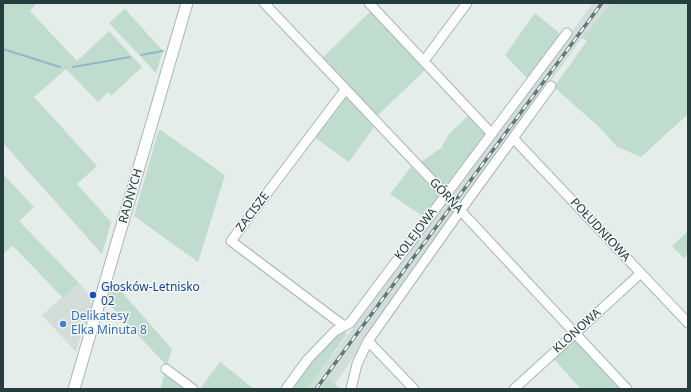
<!DOCTYPE html>
<html>
<head>
<meta charset="utf-8">
<style>
  body { margin:0 }
  #map { position:relative; width:691px; height:392px; overflow:hidden; background:#e5edeb; font-family:"Noto Sans",sans-serif }
  canvas { display:block }
  .frame { position:absolute; inset:0; border:4px solid #253d3c; pointer-events:none }
</style>
</head>
<body>
<div id="map">
<canvas width="691" height="392"></canvas>
<div class="frame"></div>
</div>
<script>
const ctx = document.querySelector('canvas').getContext('2d');
ctx.lineJoin = 'round';
function fill(path, color) { ctx.fillStyle = color; ctx.fill(path, 'evenodd'); }
const poly = rows => new Path2D(rows.map(r => 'M' + r).join(''));
function strokePath(path, color, width, dash) { ctx.strokeStyle = color; ctx.lineWidth = width; ctx.lineCap = dash ? 'butt' : 'round'; ctx.setLineDash(dash || []); ctx.stroke(path); }
function drawText(font, color, halo, rows, align = 'center') {
  ctx.font = font + ' "Noto Sans",sans-serif'; ctx.lineWidth = 3; ctx.setLineDash([]); ctx.textBaseline = 'middle'; ctx.strokeStyle = halo; ctx.fillStyle = color; for (const [text, x, y, turn = 0] of rows) {
    ctx.save(); ctx.translate(x, y); ctx.rotate((+turn || 0) * Math.PI / 180); ctx.textAlign = isNaN(turn) ? turn : align; if (halo) ctx.strokeText(text, 0, 0); ctx.fillText(text, 0, 0); ctx.restore();
  }
}
fill(poly([
  [593,3,611,3,582,38,464,201,462,204,458,204,452,198,452,194],
  [447,201,454,209,455,213,335,384,328,379,320,389,308,389],
  [79,283,91,296,90,300,92,304,90,312,87,312,87,314,90,315,87,324,84,324,76,352,42,315]
]), '#d3ddda');
fill(poly([
  [3,3,37,3,30,11,77,61,109,31,142,67,111,96,108,92,98,102,66,69,34,97,97,166,77,184,111,222,102,254,3,143],
  [611,3,688,3,688,114,641,157,617,147,600,128,554,87,587,41,582,38],
  [125,9,163,51,156,73,109,23],
  [372,10,426,69,377,116,322,58],
  [535,13,563,36,528,79,505,55],
  [345,96,374,127,349,162,314,137],
  [470,114,488,133,446,190,421,162,441,148,449,134],
  [159,129,225,175,198,262,134,216],
  [411,167,440,196,424,217,390,194],
  [3,174,34,207,19,221,79,283,63,298,13,246,3,254],
  [688,231,688,254,684,258,672,246],
  [113,282,172,349,167,366,107,302],
  [343,331,347,334,308,389,291,389,324,345],
  [573,339,620,389,581,389,553,358],
  [220,362,254,389,200,389],
  [165,372,188,389,160,389],
  [328,378,335,384,340,389,320,389]
]), '#c0dcce');
strokePath(poly([
  [3,49,60,67],
  [141,55,163,51],
  [73,67,130,57]
]), '#92b7cd', 2);
const minor = poly([
  [264,3,446,195,627,389],
  [369,3,492,134],
  [424,61,467,3],
  [513,138,688,323],
  [344,326,231,241,345,90],
  [368,341,414,389],
  [166,369,193,389],
  [286,389,308,359,335,331,350,323,567,33],
  [351,389,357,364,368,341,460,211,551,86],
  [514,389,641,273]
]);
const tertiary = poly([
  [74,389,187,3]
]);
strokePath(minor, '#a8b5b3', 11);
strokePath(tertiary, '#a8b5b3', 13);
strokePath(minor, '#fff', 9);
strokePath(tertiary, '#fff', 11);
const rail = poly([
  [316,389,602,3]
]);
strokePath(rail, '#607877', 3.5);
strokePath(rail, '#f5f9f8', 2, [6]);
for (const [x, y, r, color] of [
  [93,295,4,"#1a4fb4"],
  [63,324,4,"#3f7fe0"]
]) { const dot = new Path2D(); dot.arc(x, y, r, 0, 2 * Math.PI); ctx.fillStyle = color; ctx.fill(dot); strokePath(dot, '#f5f9f8', 1.5); }
drawText('12px', '#253d3c', '#f5f9f8', [
  ["RADNYCH",131,196,-74],
  ["GÓRNA",446,196,47],
  ["ZACISZE",253,212,-53],
  ["POŁUDNIOWA",600,230,47],
  ["KOLEJOWA",416,234,-53],
  ["KLONOWA",577,331,-42]
]);
drawText('12px', '#164399', '#f5f9f8', [
  ["Głosków-Letnisko",101,288],
  ["02",101,302]
], 'left');
drawText('12px', '#366cbe', '#f5f9f8', [
  ["Delikatesy",71,317],
  ["Elka Minuta 8",71,331]
], 'left');
</script>
</body>
</html>
